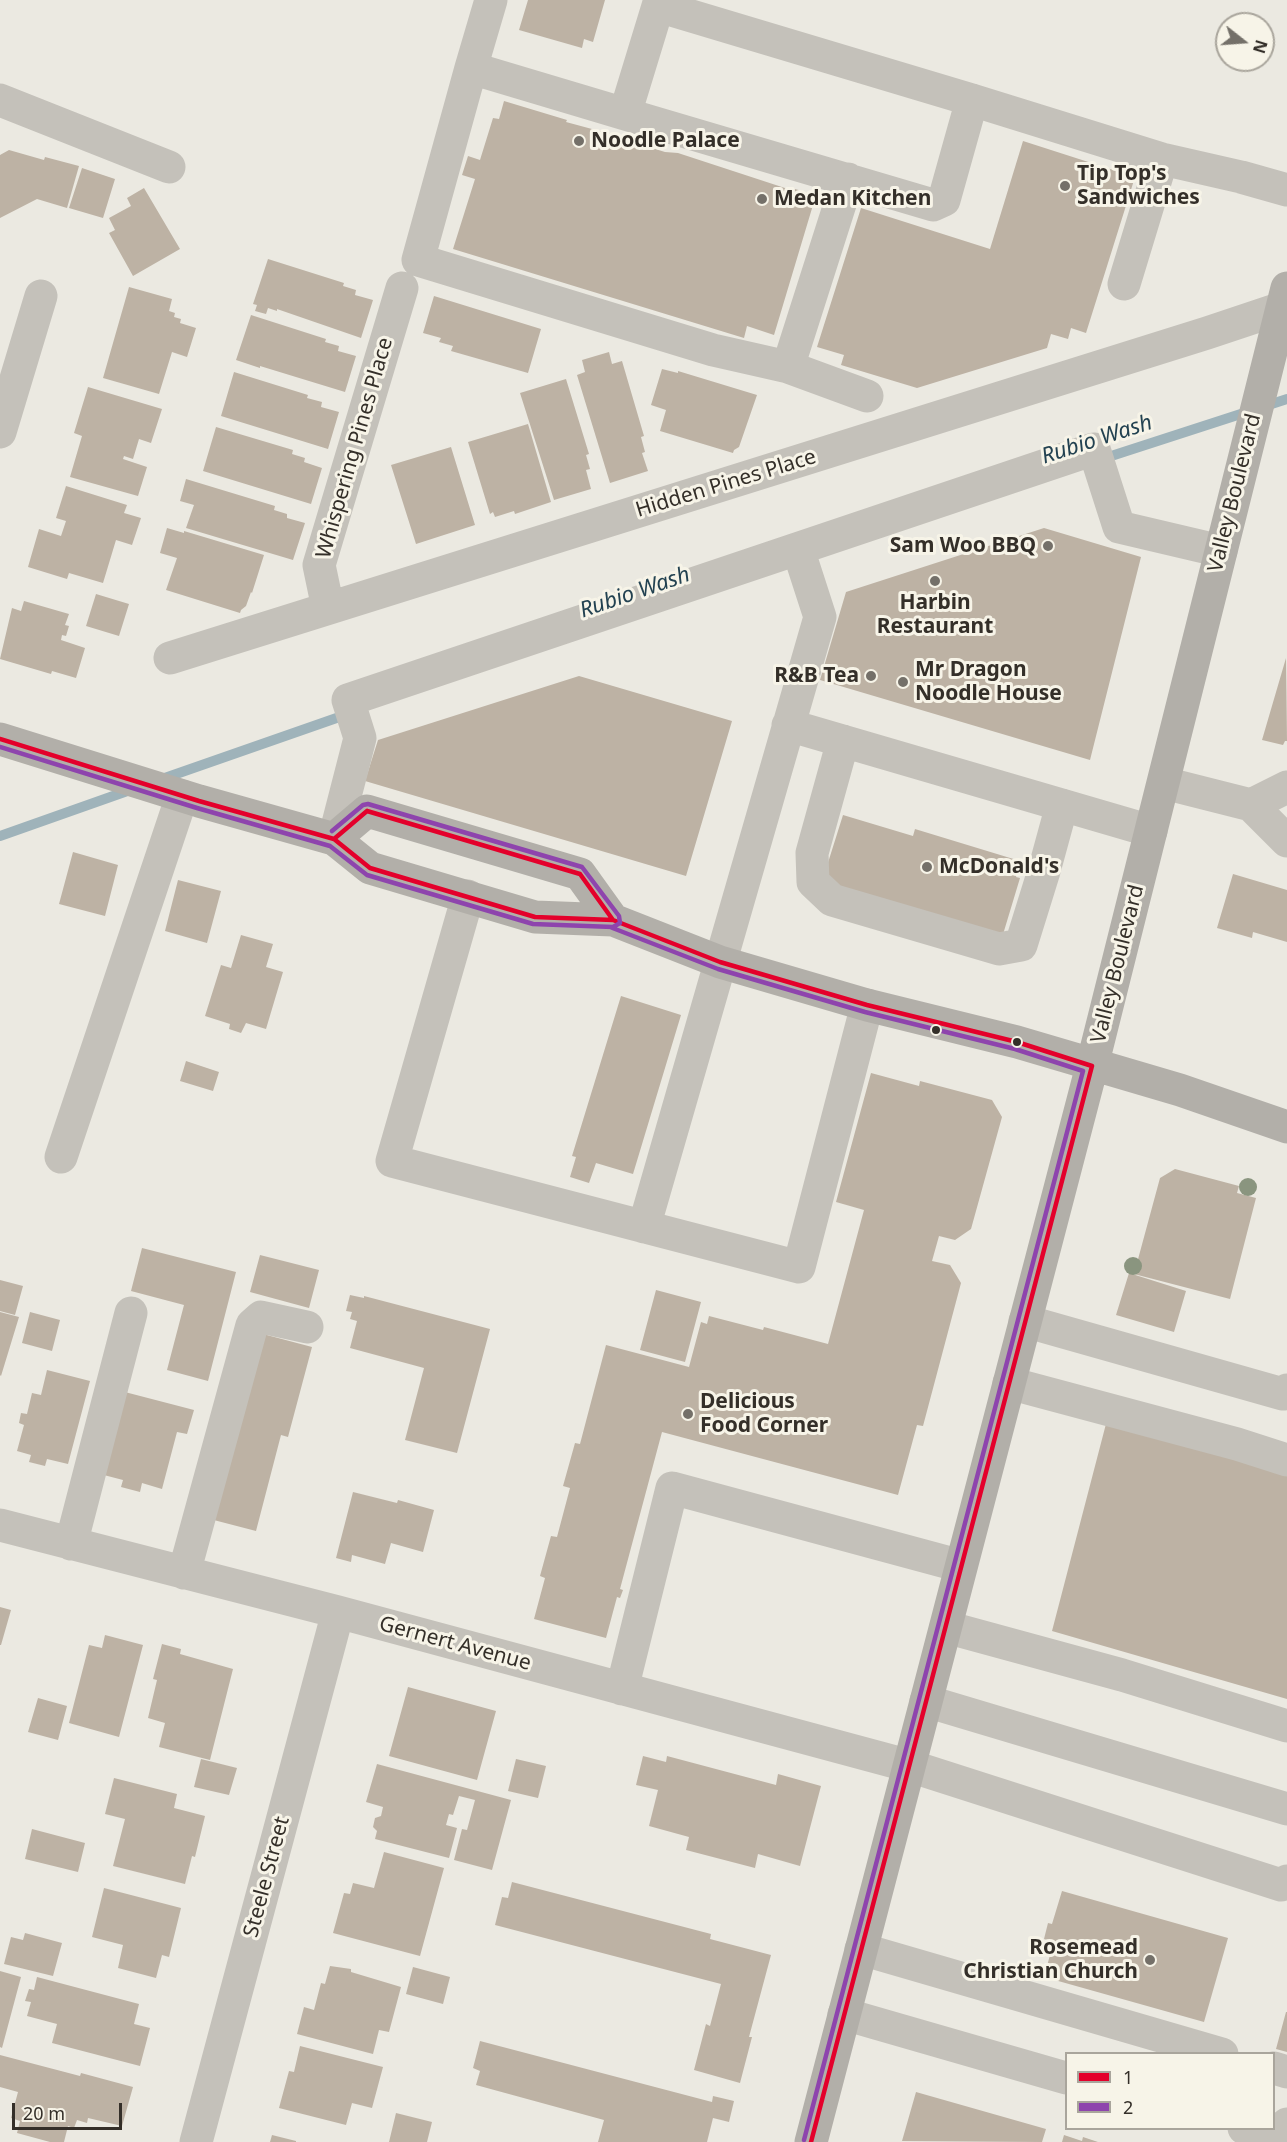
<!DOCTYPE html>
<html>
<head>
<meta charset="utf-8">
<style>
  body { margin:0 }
  #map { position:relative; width:1287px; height:2142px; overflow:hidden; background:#ebe9e1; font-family:"Noto Sans",sans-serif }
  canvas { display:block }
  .legend { position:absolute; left:1065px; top:2052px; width:210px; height:78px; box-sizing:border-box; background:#f7f4e8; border:2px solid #a9a59c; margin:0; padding:8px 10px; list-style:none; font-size:18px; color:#342f29 }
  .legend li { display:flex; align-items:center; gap:12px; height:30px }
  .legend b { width:30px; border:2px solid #a9a59c }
  .north { position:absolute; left:1215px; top:12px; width:60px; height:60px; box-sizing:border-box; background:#f7f4e8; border:2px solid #a9a59c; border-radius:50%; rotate:107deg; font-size:16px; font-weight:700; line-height:24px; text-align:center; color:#342f29 }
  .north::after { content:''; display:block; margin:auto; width:21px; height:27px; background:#747069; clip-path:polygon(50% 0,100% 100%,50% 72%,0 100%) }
  .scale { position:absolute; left:12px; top:2103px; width:110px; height:27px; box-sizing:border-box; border:3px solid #342f29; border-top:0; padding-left:8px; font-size:18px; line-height:21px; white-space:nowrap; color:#342f29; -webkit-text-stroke:4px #f7f4e8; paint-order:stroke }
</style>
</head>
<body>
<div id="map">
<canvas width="1287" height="2142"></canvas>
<ul class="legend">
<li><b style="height:8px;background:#e4002b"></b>1</li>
<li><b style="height:8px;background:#8e44ad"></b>2</li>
</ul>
<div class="north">N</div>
<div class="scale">20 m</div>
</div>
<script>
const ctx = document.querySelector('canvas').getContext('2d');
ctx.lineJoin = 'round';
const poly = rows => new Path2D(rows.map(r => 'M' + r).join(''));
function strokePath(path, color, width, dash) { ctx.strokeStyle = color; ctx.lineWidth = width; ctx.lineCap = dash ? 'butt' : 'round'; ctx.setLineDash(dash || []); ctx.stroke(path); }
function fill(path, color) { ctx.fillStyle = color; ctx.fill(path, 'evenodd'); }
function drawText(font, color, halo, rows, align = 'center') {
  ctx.font = font + ' "Noto Sans",sans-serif'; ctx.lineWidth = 6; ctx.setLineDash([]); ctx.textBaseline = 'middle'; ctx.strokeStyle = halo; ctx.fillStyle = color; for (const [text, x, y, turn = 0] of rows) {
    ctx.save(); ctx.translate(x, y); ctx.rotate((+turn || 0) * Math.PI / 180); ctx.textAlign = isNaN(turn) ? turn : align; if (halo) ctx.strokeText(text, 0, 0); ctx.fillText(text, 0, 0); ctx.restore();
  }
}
strokePath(poly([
  [1102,459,1287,399],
  [159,780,348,714],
  [0,836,133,789]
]), '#9fb3ba', 10);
fill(poly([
  [528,0,605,0,593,42,584,39,582,48,519,30],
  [504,101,567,120,566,122,629,139,629,141,665,152,678,153,788,189,788,187,816,195,774,335,747,326,744,338,453,249,475,179,462,175,468,156,480,160,493,118,499,119],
  [1023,141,1135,177,1086,333,1071,328,1068,339,1051,334,1047,348,917,388,841,365,844,355,817,347,861,208,990,249],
  [9,150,44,160,45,157,79,166,67,208,37,199,0,218,0,155],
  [82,168,115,179,103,218,69,208],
  [144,188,180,249,133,276,109,233,115,230,109,218,131,206,127,198],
  [268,259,344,283,343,286,356,290,355,295,373,300,361,338,277,309,277,311,268,308,266,314,255,311,257,305,253,304],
  [129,287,172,299,169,311,175,313,174,317,181,319,180,323,196,328,187,357,172,352,159,394,103,378],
  [434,296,541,329,528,373,451,351,453,346,439,342,441,338,423,333],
  [251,315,326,339,325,342,339,346,338,351,356,356,345,392,260,366,260,368,236,360],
  [609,352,612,364,622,361,644,436,641,437,645,452,642,453,648,471,610,483,577,375,585,372,582,360],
  [662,369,678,373,678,371,757,395,739,447,734,450,733,453,660,431,666,410,651,405],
  [234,372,308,395,307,398,322,402,321,407,339,412,328,449,221,416],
  [566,379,589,454,586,455,590,469,586,470,591,489,554,500,520,393],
  [88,387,162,409,151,443,139,439,133,459,124,456,123,459,147,467,138,496,70,477,82,436,74,433],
  [528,424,551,502,515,514,514,511,495,517,493,512,490,514,468,442],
  [216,427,293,450,292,454,305,458,304,462,322,468,311,504,203,471],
  [451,447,475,525,416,544,391,465],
  [186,479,275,506,274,510,287,514,287,518,305,523,293,560,186,528,194,505,180,501],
  [66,486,127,505,124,513,141,518,132,545,116,540,103,583,69,573,67,579,28,567,39,529,61,536,66,521,56,518],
  [167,528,184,533,184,531,264,555,252,593,251,592,246,606,241,610,240,613,166,590,177,558,160,553],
  [1044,528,1141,557,1090,760,820,680,846,592],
  [96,594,129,604,119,636,86,626],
  [24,601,69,614,65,625,69,626,66,636,62,635,61,640,85,648,76,678,52,671,51,674,0,659,12,608,21,611],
  [1286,658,1287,741,1285,741,1283,745,1262,740],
  [579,676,732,721,686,876,365,781,378,740],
  [843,815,913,836,915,829,1020,861,1016,877,1020,878,1001,941,828,885,826,869],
  [73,852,118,865,105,916,59,904],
  [1233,874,1287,890,1287,942,1253,932,1252,938,1217,928],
  [178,880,221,891,207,943,165,931],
  [241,935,273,944,266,967,283,972,266,1029,246,1023,241,1033,229,1029,230,1024,205,1016,221,965,231,968],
  [621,996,681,1015,633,1174,596,1163,589,1183,570,1177,576,1157,572,1156],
  [186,1061,219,1072,213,1091,180,1081],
  [871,1073,919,1086,920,1081,992,1100,1002,1117,971,1229,955,1240,939,1236,932,1261,950,1265,961,1283,923,1426,917,1425,898,1495,662,1432,620,1589,623,1590,620,1598,617,1597,606,1638,534,1619,545,1578,540,1576,551,1536,557,1537,570,1488,563,1486,575,1443,580,1444,606,1345,689,1367,701,1322,707,1324,709,1316,763,1330,764,1327,828,1344,864,1210,836,1202],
  [1175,1169,1239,1186,1237,1193,1256,1198,1230,1299,1134,1274,1160,1178],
  [142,1248,236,1272,208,1381,167,1370,184,1305,131,1291],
  [260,1255,319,1270,309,1308,250,1292],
  [1129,1273,1186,1291,1174,1332,1116,1315],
  [0,1280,23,1286,15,1315,0,1311],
  [656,1290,701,1302,685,1362,640,1350],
  [350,1295,364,1298,364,1296,490,1329,457,1453,405,1440,424,1368,350,1348,357,1321,350,1319,352,1312,346,1311],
  [0,1312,19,1317,1,1376,0,1375],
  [30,1312,60,1320,52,1351,22,1343],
  [263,1334,312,1347,288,1437,281,1435,256,1531,206,1518],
  [47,1370,90,1381,68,1464,47,1459,45,1466,29,1462,31,1455,17,1451,24,1425,19,1423,21,1413,27,1414,32,1393,41,1395],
  [121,1391,194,1410,187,1434,177,1432,162,1489,142,1483,140,1492,121,1487,123,1480,100,1474],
  [1107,1420,1287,1473,1287,1699,1052,1631],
  [353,1492,397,1503,398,1500,434,1510,423,1552,391,1543,385,1564,352,1555,351,1562,336,1558],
  [0,1607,11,1610,1,1645,0,1645],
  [105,1635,143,1645,119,1737,69,1723,89,1645,102,1648],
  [162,1644,181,1649,180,1654,233,1669,210,1760,159,1747,165,1723,148,1718,157,1680,153,1679],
  [408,1687,496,1711,477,1780,389,1756],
  [38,1698,67,1706,58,1740,28,1732],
  [643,1756,666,1762,667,1756,776,1785,778,1774,821,1786,800,1866,758,1854,755,1868,686,1850,689,1837,649,1826,658,1790,636,1785],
  [201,1759,237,1768,229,1795,194,1787],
  [516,1759,546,1766,538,1798,508,1791],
  [377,1764,511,1800,492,1870,454,1860,462,1829,467,1830,475,1800,459,1796,453,1815,449,1814,446,1825,457,1828,449,1858,375,1839,377,1831,373,1827,375,1818,381,1816,383,1807,366,1802],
  [114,1778,177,1794,174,1808,205,1816,195,1857,192,1856,185,1884,113,1866,125,1819,105,1814],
  [32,1829,85,1843,78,1872,25,1859],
  [384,1852,444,1868,420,1956,333,1933,344,1893,350,1894,353,1883,374,1888],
  [512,1882,711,1934,710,1939,771,1955,749,2037,752,2037,740,2083,694,2070,706,2024,710,2026,721,1984,495,1925,502,1897,508,1898],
  [104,1888,181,1908,169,1957,162,1955,156,1978,118,1968,123,1945,92,1937],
  [1062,1891,1228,1938,1204,2022,1044,1977,1050,1955,1044,1953,1047,1940,1044,1939,1048,1923,1052,1924],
  [25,1933,62,1943,53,1976,4,1964,11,1937,23,1940],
  [330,1966,351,1969,351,1972,401,1987,389,2032,379,2030,373,2054,297,2034,304,2007,314,2010,321,1983,325,1984],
  [413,1967,450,1977,443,2004,406,1994],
  [0,1971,21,1977,2,2048,0,2047],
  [37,1977,139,2004,134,2024,150,2028,140,2066,52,2043,57,2024,27,2016,31,2002,25,2001,29,1989,34,1990],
  [1286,2012,1287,2012,1287,2052,1276,2049],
  [480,2041,712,2102,713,2096,734,2101,729,2122,713,2118,707,2142,598,2142,604,2120,476,2085,480,2071,473,2068],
  [300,2046,383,2067,372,2108,352,2103,346,2125,279,2108,289,2071,294,2072],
  [0,2055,80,2076,81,2073,133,2087,122,2126,88,2118,87,2123,77,2120,74,2128,68,2126,64,2142,50,2142,17,2133,20,2121,11,2118,18,2092,0,2087],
  [916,2092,1046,2129,1042,2142,902,2141],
  [396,2113,432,2122,427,2142,389,2142],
  [272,2135,296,2141,296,2142,270,2142],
  [1064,2135,1082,2141,1083,2137,1098,2142,1062,2142]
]), '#bdb2a4');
strokePath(poly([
  [491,0,471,68,625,114],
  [471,68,418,260,713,350,788,367,848,179],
  [0,100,169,167],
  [972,100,944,200,933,205,625,114,658,6,972,100,1162,159,1241,177,1287,190],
  [1124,284,1162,159],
  [788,367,867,396],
  [0,432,41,296],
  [328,608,319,565,402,288],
  [170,658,1207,333,1282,308],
  [788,725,1151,831],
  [843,741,812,853,813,882,832,900,999,949,1021,945,1044,871,1062,805],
  [1164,783,1251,805,1287,841],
  [1251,805,1287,787],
  [334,839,360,738,348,700,1094,449,1119,527,1221,551],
  [468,896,392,1161,799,1267,867,1005],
  [61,1157,182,796],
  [644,1227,820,617,798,549],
  [1025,1321,1283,1394,1287,1390],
  [1009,1383,1237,1444,1287,1460],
  [0,1525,338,1612,910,1766,1281,1885,1287,1881],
  [71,1544,131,1313],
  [184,1573,252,1325,261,1317,307,1327],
  [946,1627,1122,1675,1287,1726],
  [622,1689,672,1488,961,1566],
  [926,1701,1287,1809],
  [861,1949,1222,2054],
  [844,2014,1066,2078],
  [1274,2068,1287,2072],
  [1244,2128,1275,2137,1287,2124],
  [196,2142,338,1612]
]), '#c4c1ba', 33);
strokePath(poly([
  [0,739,199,801,334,839,370,868,535,917,613,920,580,874,367,811,334,839],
  [613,920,720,962,867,1005,1017,1042,1180,1090,1287,1127],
  [811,2142,1092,1066,1287,288]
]), '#b2afa9', 33);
strokePath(poly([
  [0,739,199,801,334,839],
  [367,811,580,874,613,920,535,917,370,868,334,839,367,811],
  [613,920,720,962,867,1005,1017,1042,1092,1066,811,2142]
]), '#e4002b', 4.5);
strokePath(poly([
  [0,747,197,808,330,846,367,875,533,924,613,927,620,923,619,916,582,867,368,804,363,805,332,831],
  [610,927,718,969,865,1012,1015,1049,1083,1071,804,2140]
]), '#8e44ad', 4.5);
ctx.fillStyle = '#8a957f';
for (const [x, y] of [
  [1248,1187],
  [1133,1266]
]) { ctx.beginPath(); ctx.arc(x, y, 9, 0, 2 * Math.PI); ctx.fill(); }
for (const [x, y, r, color] of [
  [579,141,6,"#747069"],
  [1065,186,6,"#747069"],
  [762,199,6,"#747069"],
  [1048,546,6,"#747069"],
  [935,581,6,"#747069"],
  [871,676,6,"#747069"],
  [903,682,6,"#747069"],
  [927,867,6,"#747069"],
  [936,1030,5,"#342f29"],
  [1017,1042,5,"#342f29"],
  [688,1414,6,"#747069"],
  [1150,1960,6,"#747069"]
]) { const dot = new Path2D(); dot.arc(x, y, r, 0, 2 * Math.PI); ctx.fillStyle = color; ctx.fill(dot); strokePath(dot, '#f7f4e8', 2); }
drawText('bold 21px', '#342f29', '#f7f4e8', [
  ["Noodle Palace",591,141],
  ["Tip Top's",1077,174],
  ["Sandwiches",1077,198],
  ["Medan Kitchen",774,199],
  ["Sam Woo BBQ",1036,546,"right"],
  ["Harbin",935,603,"center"],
  ["Restaurant",935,627,"center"],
  ["Mr Dragon",915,670],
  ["Noodle House",915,694],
  ["R&B Tea",859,676,"right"],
  ["McDonald's",939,867],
  ["Delicious",700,1402],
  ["Food Corner",700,1426],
  ["Rosemead",1138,1948,"right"],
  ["Christian Church",1138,1972,"right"]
], 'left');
drawText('21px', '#342f29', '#f7f4e8', [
  ["Whispering Pines Place",355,448,-74],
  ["Hidden Pines Place",726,484,-17],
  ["Valley Boulevard",1235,493,-76],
  ["Valley Boulevard",1118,964,-76],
  ["Gernert Avenue",455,1644,15],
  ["Steele Street",267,1877,-75]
]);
drawText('italic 22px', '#234251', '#f7f4e8', [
  ["Rubio Wash",1097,440,-18],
  ["Rubio Wash",635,593,-19]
]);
</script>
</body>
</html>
